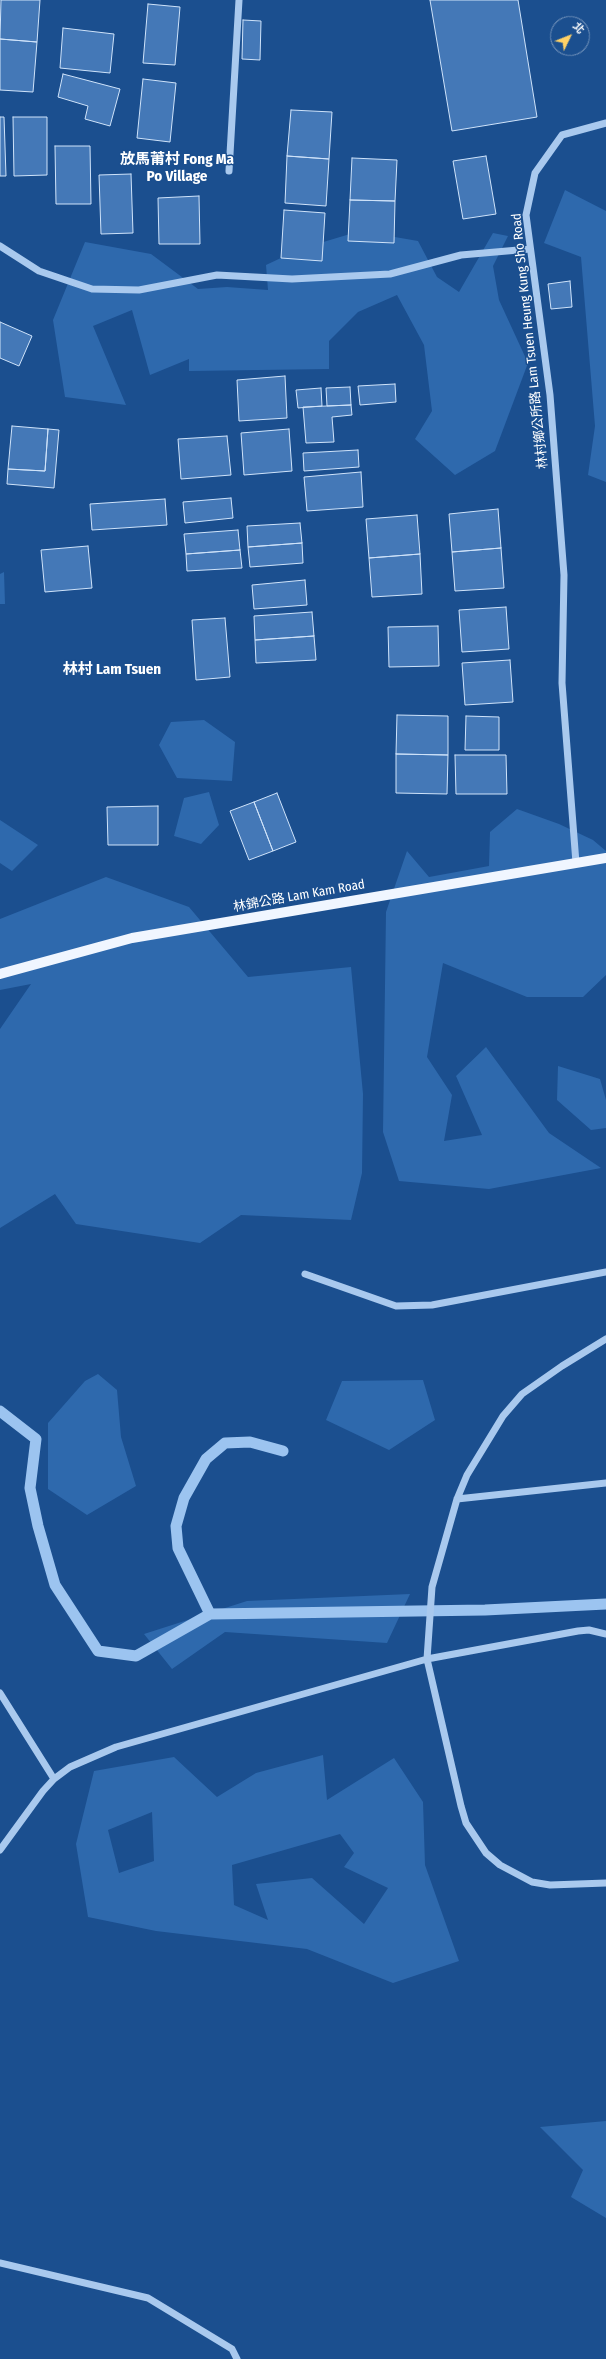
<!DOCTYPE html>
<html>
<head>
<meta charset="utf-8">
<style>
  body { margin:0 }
  #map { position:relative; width:606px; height:2359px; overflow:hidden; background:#1b4f8f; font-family:"Fira Sans Condensed","Noto Sans TC",sans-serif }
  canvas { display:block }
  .north { position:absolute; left:550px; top:16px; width:40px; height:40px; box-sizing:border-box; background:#1b4f8f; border:1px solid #7695bc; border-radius:50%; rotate:47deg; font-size:11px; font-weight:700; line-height:16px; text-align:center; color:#fff }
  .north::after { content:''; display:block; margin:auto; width:14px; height:18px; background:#ffd166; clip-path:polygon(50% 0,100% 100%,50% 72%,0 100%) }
</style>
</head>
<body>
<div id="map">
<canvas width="606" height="2359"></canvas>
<div class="north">北</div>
</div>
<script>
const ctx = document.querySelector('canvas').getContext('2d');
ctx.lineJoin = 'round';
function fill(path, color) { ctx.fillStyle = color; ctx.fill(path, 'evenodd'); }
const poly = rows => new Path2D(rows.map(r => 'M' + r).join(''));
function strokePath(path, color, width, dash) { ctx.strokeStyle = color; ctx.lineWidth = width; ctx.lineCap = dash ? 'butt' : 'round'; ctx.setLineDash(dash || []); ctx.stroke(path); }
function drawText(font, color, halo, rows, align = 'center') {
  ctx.font = font + ' "Fira Sans Condensed","Noto Sans TC",sans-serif'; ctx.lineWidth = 3; ctx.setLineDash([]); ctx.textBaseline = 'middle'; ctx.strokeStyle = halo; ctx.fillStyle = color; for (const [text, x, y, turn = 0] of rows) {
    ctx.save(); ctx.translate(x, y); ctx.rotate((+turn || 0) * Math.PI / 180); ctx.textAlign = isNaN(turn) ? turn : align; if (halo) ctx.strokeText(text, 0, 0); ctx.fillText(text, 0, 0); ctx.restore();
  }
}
fill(poly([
  [565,190,606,211,606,482,588,475,595,426,581,257,544,243],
  [360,231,418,241,437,277,459,292,493,233,508,236,493,266,499,300,528,363,495,451,455,475,415,439,432,411,424,345,397,295,358,312,329,341,329,369,189,371,189,359,150,375,132,310,93,326,126,405,65,397,53,320,85,242,151,254,198,289,227,287,268,290,266,265,300,249],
  [4,572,5,604,0,604,0,574],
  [204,720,235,742,232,781,177,778,159,745,171,722],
  [209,792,219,825,201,844,174,836,184,798],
  [517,809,559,824,593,840,606,851,606,975,583,997,527,997,443,963,427,1057,452,1095,444,1141,482,1135,456,1076,486,1047,549,1133,601,1168,489,1189,399,1181,383,1132,386,912,407,851,429,877,489,866,490,832],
  [0,820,38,845,12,871,0,863],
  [106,877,189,907,248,977,351,967,363,1094,362,1173,351,1220,241,1215,200,1243,76,1224,55,1194,0,1228,0,1029,31,984,0,990,0,919],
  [558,1066,600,1079,606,1100,606,1128,591,1130,557,1100],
  [98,1374,117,1390,121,1437,136,1486,87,1515,48,1489,48,1423,85,1381],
  [423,1380,435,1420,389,1450,326,1420,342,1381],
  [410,1594,387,1643,225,1632,172,1669,144,1634,247,1601],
  [323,1755,327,1800,394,1758,423,1802,425,1865,459,1961,393,1983,307,1949,156,1931,88,1917,76,1844,94,1771,174,1757,217,1797,256,1773],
  [152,1812,154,1861,119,1873,108,1830],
  [340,1834,354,1853,344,1867,388,1888,364,1924,312,1878,256,1884,268,1920,234,1905,232,1865],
  [606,2121,606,2218,571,2197,583,2170,540,2127]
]), '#2e69ad');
strokePath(poly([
  [0,1411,36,1439,30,1488,38,1526,55,1585,98,1651,136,1656,210,1614,485,1610,606,1604],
  [210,1614,178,1548,176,1526,184,1498,206,1459,225,1443,250,1442,283,1451]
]), '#9cc4f0', 11);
const building = poly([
  [1,0,40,0,37,42,0,39,1,0],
  [430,0,518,0,537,117,452,131,430,0],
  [148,4,180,7,175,65,143,63,148,4],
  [243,20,261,21,260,60,242,59,243,20],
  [63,28,114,34,110,73,60,68,63,28],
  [0,39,37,42,33,92,0,90,0,39],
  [63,74,120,89,110,126,85,119,88,106,58,97,63,74],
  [143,79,176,83,170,142,137,138,143,79],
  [291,110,332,112,329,159,287,156,291,110],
  [0,117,4,117,6,176,0,176,0,117],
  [13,117,47,117,47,175,14,176,13,117],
  [55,146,90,146,91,204,56,204,55,146],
  [287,156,329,159,326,206,285,203,287,156],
  [486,156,496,214,463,219,453,161,486,156],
  [352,158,397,160,395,201,350,200,352,158],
  [131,174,133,233,101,234,99,175,131,174],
  [199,196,200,244,159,244,158,198,199,196],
  [350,200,395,201,394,243,348,241,350,200],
  [284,210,325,213,322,261,281,258,284,210],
  [570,281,572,307,551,309,548,284,570,281],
  [0,322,32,336,19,366,0,358,0,322],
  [285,376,287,418,239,421,237,380,285,376],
  [395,384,396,402,360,405,358,386,395,384],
  [350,387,351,405,327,406,326,388,350,387],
  [321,388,322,406,298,408,296,390,321,388],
  [351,405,352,415,332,417,334,442,306,443,303,407,351,405],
  [12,426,48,429,45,471,8,469,12,426],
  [48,429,59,430,54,488,7,484,8,469,45,471,48,429],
  [289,429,292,471,244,475,241,433,289,429],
  [227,436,231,475,181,479,178,439,227,436],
  [358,450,359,467,304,471,303,453,358,450],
  [361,472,363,507,307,511,304,477,361,472],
  [231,498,233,518,185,523,183,502,231,498],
  [165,499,167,525,92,530,90,504,165,499],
  [498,509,501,548,452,552,449,514,498,509],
  [417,515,420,554,369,558,366,519,417,515],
  [300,523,302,543,248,547,247,526,300,523],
  [238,530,240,550,186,554,184,534,238,530],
  [302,543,303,563,250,567,248,547,302,543],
  [88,546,92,588,45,592,41,550,88,546],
  [501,548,504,588,455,591,452,552,501,548],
  [240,550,242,568,187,571,186,554,240,550],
  [420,554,422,594,372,597,369,558,420,554],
  [305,580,307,605,254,609,252,585,305,580],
  [506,607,509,649,462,652,459,610,506,607],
  [312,612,314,636,255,640,254,616,312,612],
  [225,618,230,677,196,680,192,620,225,618],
  [438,626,439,666,389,667,388,627,438,626],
  [314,636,316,660,256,663,255,640,314,636],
  [510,660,513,702,465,705,462,663,510,660],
  [397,715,448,716,448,755,396,754,397,715],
  [466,716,499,717,499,750,465,750,466,716],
  [396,754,448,755,447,794,396,793,396,754],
  [455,755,506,755,507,794,456,794,455,755],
  [277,793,296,842,273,851,254,802,277,793],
  [254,802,273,851,249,860,230,811,254,802],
  [158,806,158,845,108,845,107,807,158,806]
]);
fill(building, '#4478b7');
strokePath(building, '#cfe3fa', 1);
strokePath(poly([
  [229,171,239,0],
  [0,246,39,271,92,289,139,290,217,275,292,279,390,274,461,255,530,249],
  [576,863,562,683,564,575,550,395,526,215,535,173,562,135,606,123],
  [305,1274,396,1306,432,1305,606,1272],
  [606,1339,562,1366,522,1394,503,1416,467,1475,457,1499,432,1587,427,1659,461,1806,466,1823,486,1853,500,1865,532,1882,550,1885,606,1883],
  [457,1499,606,1483],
  [0,1693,54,1779],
  [0,1850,43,1791,54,1779,70,1767,116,1747,427,1659,578,1631,589,1630,606,1634],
  [0,2263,148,2298,232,2349,237,2359]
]), '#a9c9ee', 7);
strokePath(poly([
  [0,974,132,938,606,858]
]), '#f0f6ff', 10);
drawText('13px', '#fff', '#1b4f8f', [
  ["林村鄉公所路 Lam Tsuen Heung Kung Sho Road",530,341,-96],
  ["林錦公路 Lam Kam Road",299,896,-10]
]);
drawText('bold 15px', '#fff', '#1b4f8f', [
  ["放馬莆村 Fong Ma",177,160],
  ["Po Village",177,177],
  ["林村 Lam Tsuen",112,670]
]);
</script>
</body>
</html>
